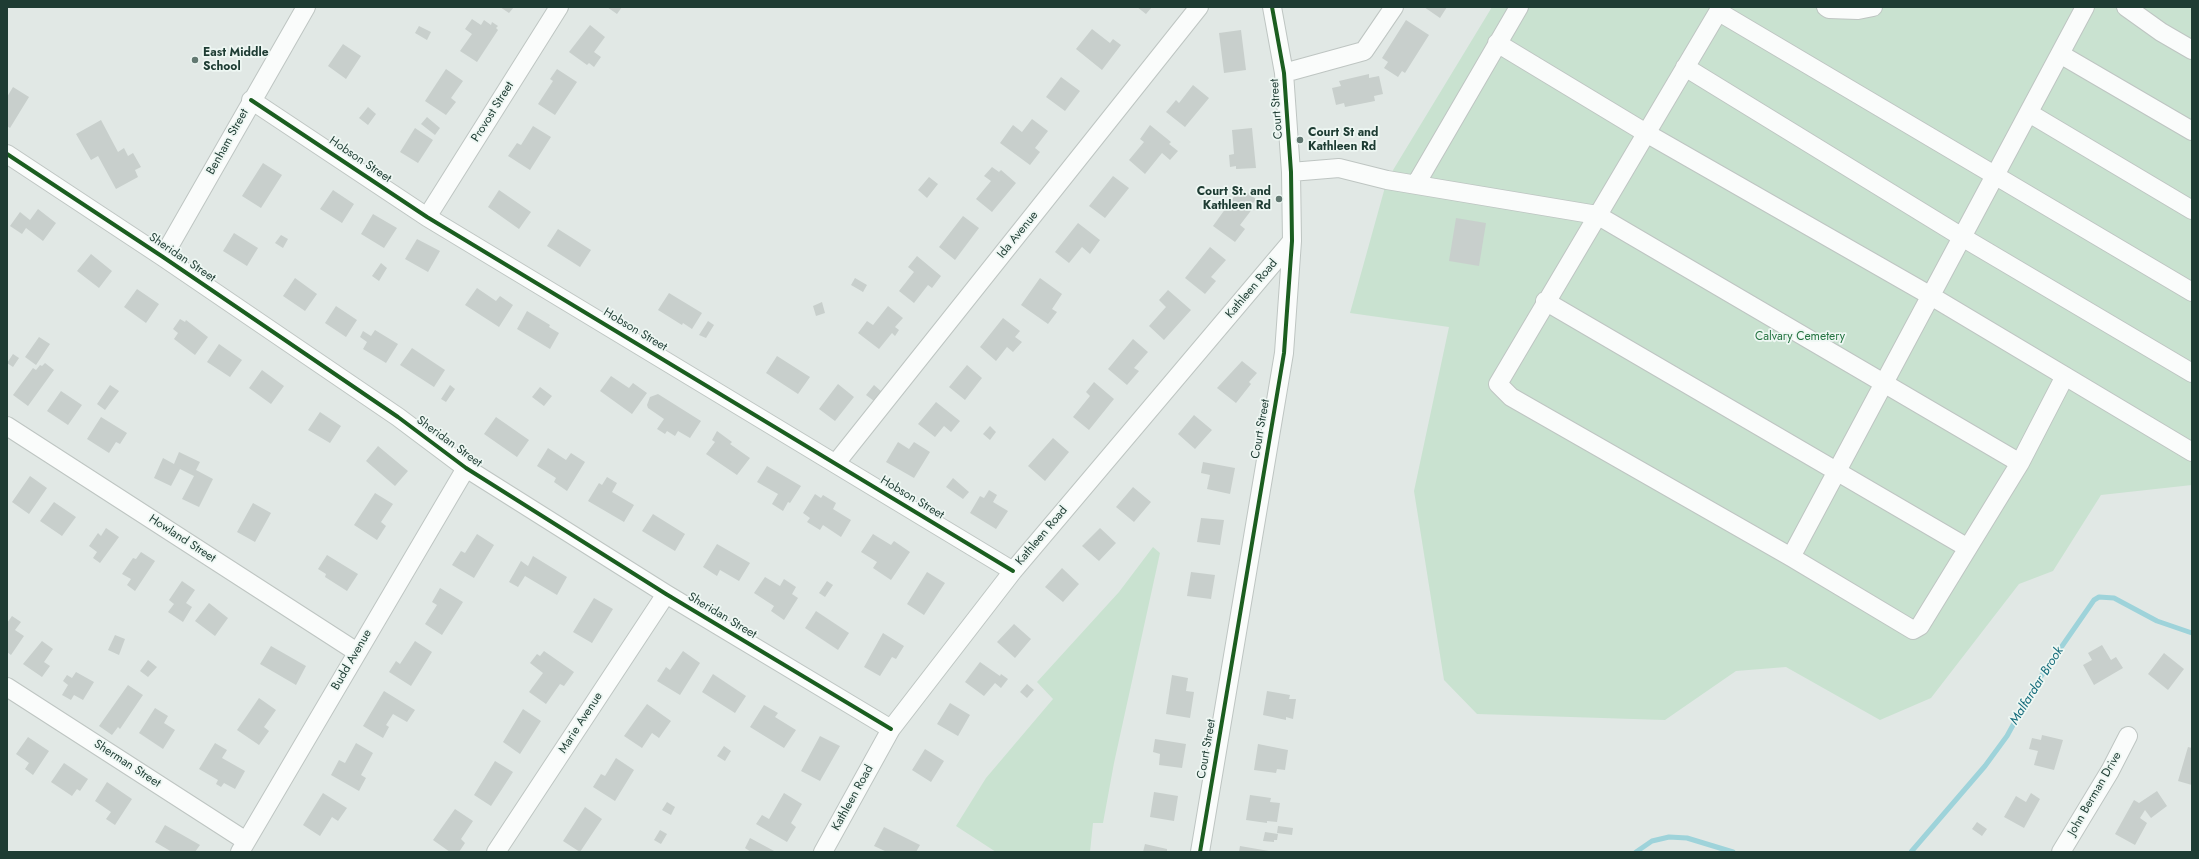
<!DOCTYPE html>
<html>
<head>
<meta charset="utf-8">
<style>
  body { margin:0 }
  #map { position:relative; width:2199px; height:859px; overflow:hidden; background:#e1e8e5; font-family:Jost,sans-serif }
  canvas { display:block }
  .frame { position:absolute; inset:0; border:8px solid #1e3c33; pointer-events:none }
</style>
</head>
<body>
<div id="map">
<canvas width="2199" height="859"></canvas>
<div class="frame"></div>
</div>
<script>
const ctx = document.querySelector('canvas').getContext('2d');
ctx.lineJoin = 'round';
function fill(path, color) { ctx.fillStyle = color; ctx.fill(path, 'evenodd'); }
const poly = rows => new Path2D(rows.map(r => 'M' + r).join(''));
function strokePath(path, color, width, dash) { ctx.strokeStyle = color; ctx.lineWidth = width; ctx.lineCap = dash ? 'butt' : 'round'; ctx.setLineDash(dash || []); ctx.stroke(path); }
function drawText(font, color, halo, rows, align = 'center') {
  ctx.font = font + ' Jost,sans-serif'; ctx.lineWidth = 3.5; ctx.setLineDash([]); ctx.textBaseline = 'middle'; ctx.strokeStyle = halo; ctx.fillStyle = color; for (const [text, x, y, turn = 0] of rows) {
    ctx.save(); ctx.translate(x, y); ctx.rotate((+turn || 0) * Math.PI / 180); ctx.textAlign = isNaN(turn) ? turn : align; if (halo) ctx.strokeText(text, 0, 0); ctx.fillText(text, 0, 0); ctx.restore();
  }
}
fill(poly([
  [1492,7,2192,7,2192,485,2101,495,2053,571,2019,584,1931,698,1880,720,1786,667,1736,671,1665,720,1477,714,1444,680,1414,491,1449,327,1350,313,1387,180],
  [1153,547,1160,553,1114,763,1103,823,1093,823,1090,852,996,852,956,826,986,778,1053,699,1037,682,1119,592]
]), '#c9e2d0');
strokePath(poly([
  [1636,852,1652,841,1669,837,1687,838,1733,852],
  [1911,852,1985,766,2007,736,2035,685,2094,600,2099,597,2114,598,2157,621,2192,633]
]), '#9ed3da', 5);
fill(poly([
  [500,7,514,7,509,13],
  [607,7,622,7,617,14],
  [1137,7,1152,7,1146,14],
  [1424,7,1447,7,1440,18],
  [472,19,481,25,484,20,491,25,492,22,498,26,496,28,498,30,477,62,460,51,472,34,465,29],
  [1406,20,1429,35,1405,73,1402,71,1398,77,1384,68,1388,62,1382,58],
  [590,25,605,37,594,52,601,57,594,67,589,63,587,65,569,52],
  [419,26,431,32,427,40,415,33],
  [1092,29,1110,43,1113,39,1121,45,1102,70,1076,49],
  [1241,30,1246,70,1224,73,1219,33],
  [343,44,361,56,346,79,328,66],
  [446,69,463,81,451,98,456,102,446,115,425,101],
  [557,69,577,82,555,115,538,104,553,81,550,79],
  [1369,74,1369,78,1379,76,1383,94,1374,96,1375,101,1345,107,1344,103,1336,105,1332,88,1341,86,1339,81],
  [1061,77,1080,91,1065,111,1046,97],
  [1193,85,1209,98,1185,127,1166,112,1176,100,1179,103],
  [13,87,29,97,10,128,7,126,7,97],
  [368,107,376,114,368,125,359,118],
  [427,117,440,128,435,135,421,124],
  [1032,119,1048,131,1035,148,1040,152,1030,165,1000,143,1013,125,1022,132],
  [101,120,118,152,124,148,128,156,133,153,141,167,135,170,138,177,116,189,98,156,91,160,76,134],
  [1150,125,1171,142,1169,144,1178,151,1170,160,1162,153,1145,174,1129,160,1144,142,1140,139],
  [533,126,551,137,530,170,508,156,517,143,521,145],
  [415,128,433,140,418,163,400,152],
  [1252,128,1256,168,1236,169,1236,166,1230,167,1229,155,1234,154,1232,130],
  [263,163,282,175,261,208,242,196],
  [992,167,999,172,1001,170,1016,183,992,212,976,199,991,181,984,176],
  [1113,176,1129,188,1105,218,1089,206],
  [929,177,938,184,927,198,918,190],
  [333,190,354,204,342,223,320,209],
  [499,190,531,212,519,229,488,207],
  [1244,190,1256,199,1251,206,1253,208,1240,225,1245,229,1235,242,1213,226,1236,194,1239,197],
  [38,209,56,223,43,241,26,228,22,234,10,226,20,212,30,220],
  [373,214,397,228,384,248,361,234],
  [963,216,979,228,955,260,939,247],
  [1456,218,1486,223,1479,266,1449,261],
  [1078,223,1100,240,1090,254,1082,247,1069,263,1055,252],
  [558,229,591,250,580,267,547,246],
  [234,233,258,248,247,266,223,251],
  [281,235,288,239,283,248,275,243],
  [417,239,440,251,428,272,405,259],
  [1210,247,1226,260,1211,277,1216,281,1205,294,1185,278],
  [91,254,112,271,99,288,77,271],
  [917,256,941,276,932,288,928,285,914,303,899,291,914,272,908,267],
  [381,263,387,268,379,281,372,276],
  [295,278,317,294,305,311,283,296],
  [855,278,867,285,863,292,851,285],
  [1040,278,1062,294,1052,309,1057,312,1048,324,1021,305],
  [477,288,496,301,500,296,513,305,499,327,465,305],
  [137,289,159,304,146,323,124,307],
  [1168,290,1191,310,1164,340,1149,326,1166,307,1159,300],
  [669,293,702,313,692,329,683,323,682,325,658,310],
  [822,302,825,313,816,316,813,306],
  [336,306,357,320,346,337,325,323],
  [888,306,903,318,895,327,899,330,895,336,892,333,879,349,858,333,867,321,873,325],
  [527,311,550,325,549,327,559,333,550,349,517,329],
  [1003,318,1020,331,1015,337,1022,342,1013,352,1007,347,996,361,980,347],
  [180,319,185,322,186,320,208,337,195,355,174,339,178,333,173,329],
  [708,321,714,325,706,338,699,335],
  [375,330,398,344,386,363,363,349,367,342,360,337,363,331,371,336],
  [39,337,50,344,36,365,25,357],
  [1133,339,1148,352,1134,368,1139,371,1127,385,1108,369],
  [219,344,242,360,230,377,207,362],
  [412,348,445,370,434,387,400,365],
  [13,354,19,358,13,367,7,363],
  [777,356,810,377,798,394,766,373],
  [1242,361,1257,373,1249,382,1251,384,1236,403,1217,388],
  [45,363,54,370,28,406,13,395,33,368,36,370,40,365,42,366],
  [967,365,982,378,965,400,949,387],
  [262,370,284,386,271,404,249,388],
  [611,376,629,388,633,383,647,393,632,414,600,391],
  [1094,382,1114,399,1089,430,1073,417,1090,396,1086,392],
  [838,384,854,397,835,421,819,409],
  [110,385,119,391,105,410,97,404],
  [450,385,455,389,446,402,441,399],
  [874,385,882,392,874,401,866,395],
  [540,387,552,396,544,406,532,397],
  [61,391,82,405,68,425,47,411],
  [658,394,701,421,690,438,678,431,675,436,667,431,665,434,657,429,664,419,648,408,647,405,650,397],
  [936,402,960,421,951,432,944,426,935,437,918,424],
  [320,412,341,426,330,443,308,430],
  [1194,415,1212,430,1195,449,1178,434],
  [101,417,127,433,120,444,116,442,109,453,87,439],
  [496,417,529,440,517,457,484,434],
  [990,426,996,432,990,440,983,434],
  [717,431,732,442,730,444,750,458,737,475,706,454,715,442,712,440],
  [1053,438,1069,452,1045,481,1028,466],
  [898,442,909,449,914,442,930,452,914,478,886,462],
  [378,446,408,471,395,486,366,461],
  [548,448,566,460,571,453,585,462,567,491,554,482,556,478,537,466],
  [179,452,200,462,196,470,213,479,199,507,182,499,194,476,180,469,171,486,154,478,163,458,174,464],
  [1203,462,1235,468,1230,494,1207,489,1210,475,1201,473],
  [767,466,801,486,790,503,788,502,783,511,772,504,778,494,757,482],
  [30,476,47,488,29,514,12,502],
  [607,477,617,483,612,492,634,505,624,522,588,501,599,483,602,485],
  [953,478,969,492,963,499,946,487],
  [1133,487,1151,502,1134,522,1116,507],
  [989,490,997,495,993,502,1008,511,996,529,970,513,980,496,984,498],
  [375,493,393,504,381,522,386,526,377,540,354,525],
  [815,494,821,498,823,495,836,503,833,509,851,520,841,537,823,525,820,530,807,522,810,518,803,513],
  [54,502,76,517,62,536,40,521],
  [253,503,271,513,255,542,237,532],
  [653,514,685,534,675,551,642,531],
  [1201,518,1224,520,1220,545,1197,542],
  [106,528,119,537,100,563,93,558,97,552,89,546,98,533,101,536],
  [1100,528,1116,543,1099,561,1082,546],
  [477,534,494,545,474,578,452,565,461,551,465,553],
  [873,534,891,545,894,541,910,552,891,580,873,568,877,562,861,552],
  [717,544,750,563,739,581,720,570,717,576,703,567],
  [141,552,155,561,135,591,127,585,131,579,122,574,133,558,136,559],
  [327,555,358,574,347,591,325,577,326,574,318,569],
  [533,556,567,577,557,595,525,576,518,587,509,582,521,561,528,566],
  [1062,568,1079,584,1063,602,1045,587],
  [927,572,945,583,924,615,907,604],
  [1191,572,1215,575,1211,599,1187,596],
  [765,577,780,586,784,579,796,587,792,594,798,598,784,620,771,611,774,606,754,593],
  [182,581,195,590,186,603,192,607,183,622,168,612,174,604,169,600],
  [827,581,833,585,825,597,819,593],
  [440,588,463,602,442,635,425,624,437,605,432,602],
  [594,598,613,609,592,643,573,632],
  [209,603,228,618,215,636,195,621],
  [816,611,849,633,838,650,805,628],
  [12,616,21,622,15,630,24,636,11,655,7,652,7,623],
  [1014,624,1031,639,1015,658,997,642],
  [883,633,904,646,896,659,892,657,880,676,864,667],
  [115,635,125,639,119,655,108,650],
  [42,641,53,649,44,662,50,666,42,677,23,664],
  [415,641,432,652,411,686,389,672,396,661,400,664],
  [2102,645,2111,660,2116,657,2123,668,2094,685,2083,665,2092,660,2088,653],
  [271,646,306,666,296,685,260,664],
  [544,651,574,672,564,686,560,684,546,704,529,692,543,673,530,663,537,654,540,656],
  [683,651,700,663,680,695,657,681,666,667,670,670],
  [2164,653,2184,669,2168,690,2148,674],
  [148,660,157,667,148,677,140,671],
  [980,662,1000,676,1001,674,1008,679,1001,688,995,683,984,696,965,682],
  [76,672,94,682,83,700,74,695,71,700,62,695,68,685,63,681,67,675,72,678],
  [713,674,746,696,735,713,702,692],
  [1172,675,1188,678,1186,691,1194,692,1190,718,1166,714],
  [1027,684,1034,690,1027,698,1020,692],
  [128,685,143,695,120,729,118,727,112,735,99,726],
  [384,691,415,710,407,722,393,714,386,725,389,727,383,738,363,726],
  [1267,691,1290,695,1289,699,1296,699,1293,719,1286,717,1286,720,1263,715],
  [259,698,276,710,264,727,269,731,259,745,237,730],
  [950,703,970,715,958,736,937,724],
  [647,704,671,721,659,738,652,733,642,748,624,736],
  [764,705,778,713,775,717,796,730,784,748,750,727],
  [155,708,168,716,164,723,175,730,163,749,139,733],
  [523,709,541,721,520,754,503,742],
  [2042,735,2063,740,2054,770,2034,765,2038,751,2029,749,2032,738,2041,740],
  [820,736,840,746,820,781,801,771],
  [28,737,49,751,33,775,25,769,29,763,16,754],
  [1155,739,1186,744,1182,768,1159,765,1160,754,1153,752],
  [215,743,227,750,222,758,245,771,235,789,224,783,221,787,216,784,218,780,199,769],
  [356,743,373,753,361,775,366,778,359,791,331,775,339,760,345,763],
  [1258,744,1288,750,1285,770,1277,769,1276,773,1254,770],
  [724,746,731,751,725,761,717,756],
  [2188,747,2192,748,2192,785,2178,781],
  [925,749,944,761,931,782,912,770],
  [616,758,634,770,615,801,593,787,601,774,605,776],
  [495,761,513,772,491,806,474,795],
  [64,763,88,779,80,791,77,789,72,796,51,782],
  [107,782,132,799,115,825,106,819,111,812,95,801],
  [2157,791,2167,806,2151,818,2145,810,2140,818,2147,823,2135,845,2115,834,2134,800,2139,803],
  [1154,792,1178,796,1174,821,1150,817],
  [323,793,347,808,338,821,332,817,320,836,303,825],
  [784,793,802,804,791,823,796,827,787,842,756,824,762,815,769,819],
  [2031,793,2040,799,2024,828,2004,817,2016,796,2026,802],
  [1250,795,1271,798,1270,802,1280,803,1277,822,1267,821,1267,823,1246,820],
  [667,802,675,807,671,815,662,810],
  [585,807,602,819,580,852,563,841],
  [455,809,473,821,461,839,465,843,459,852,450,852,433,840],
  [1977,822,1987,829,1982,836,1972,829],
  [165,825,200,845,195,852,172,852,155,842],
  [1278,826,1293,828,1292,835,1277,833],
  [884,827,920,845,916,852,887,852,874,846],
  [660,830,667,834,661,844,654,840],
  [1265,832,1278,834,1277,840,1274,840,1274,842,1263,841],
  [750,838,776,852,751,852,745,848],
  [1145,844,1167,849,1167,852,1143,852],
  [1240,846,1269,851,1269,852,1239,852]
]), '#c8cfcc');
const minor = poly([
  [1721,7,1498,384,1511,397,1791,557,1913,630,1920,626,2020,463,2065,376],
  [1826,7,1829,9,1858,10,1873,7],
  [2126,7,2161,32,2192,50],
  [1719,12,2192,292],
  [1497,43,1646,133,1931,296,2192,452],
  [2060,54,2192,131],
  [1685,67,1962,237,2192,373],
  [1284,73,1364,51,1394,7],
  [251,100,427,217,1013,571],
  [2029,113,2192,210],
  [7,154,163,257,398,417,466,468,666,594,891,729],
  [1291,172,1339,168,1387,180,1597,215,2020,463],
  [1416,184,1519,7],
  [427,217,559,7],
  [163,257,306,7],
  [1545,301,1968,548],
  [7,426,357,652],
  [836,463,1199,7],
  [1791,557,2085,7],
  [7,687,246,841],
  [240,852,466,468],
  [496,852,666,594],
  [823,852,891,729,1013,571,1292,241],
  [1200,852,1284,353,1292,241,1291,172,1284,73,1272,7],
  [2061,852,2110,771,2128,736]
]);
strokePath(minor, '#bec5c2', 20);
strokePath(minor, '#fafcfb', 18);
strokePath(poly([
  [251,100,427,217,1013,571],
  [7,154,163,257,398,417,466,468,666,594,891,729],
  [1200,852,1284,353,1292,241,1291,172,1284,73,1272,7]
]), '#1b5e20', 4);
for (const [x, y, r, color] of [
  [195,60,4,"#627871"],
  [1300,140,4,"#627871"],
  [1279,199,4,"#627871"]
]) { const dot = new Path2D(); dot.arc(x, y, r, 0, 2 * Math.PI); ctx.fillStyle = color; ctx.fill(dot); strokePath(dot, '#eef7f3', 1.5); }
drawText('bold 12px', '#1e3c33', '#eef7f3', [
  ["East Middle",203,53],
  ["School",203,67],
  ["Court St and",1308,133],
  ["Kathleen Rd",1308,147],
  ["Court St. and",1271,192,"right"],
  ["Kathleen Rd",1271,206,"right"]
], 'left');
drawText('12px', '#1e3c33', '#eef7f3', [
  ["Court Street",1277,109,-94],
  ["Provost Street",493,112,-58],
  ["Benham Street",228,142,-61],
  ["Hobson Street",360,160,34],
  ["Ida Avenue",1018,235,-51],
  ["Sheridan Street",182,258,34],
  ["Kathleen Road",1252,289,-50],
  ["Hobson Street",635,330,31],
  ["Court Street",1261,429,-80],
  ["Sheridan Street",449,442,36],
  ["Hobson Street",912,498,31],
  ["Kathleen Road",1042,536,-50],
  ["Howland Street",182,539,33],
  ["Sheridan Street",722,616,31],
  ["Budd Avenue",352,660,-60],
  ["Marie Avenue",581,723,-57],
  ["Court Street",1207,749,-80],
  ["Sherman Street",127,764,33],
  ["John Berman Drive",2095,794,-60],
  ["Kathleen Road",853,798,-61]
]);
drawText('12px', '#267543', '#eef7f3', [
  ["Calvary Cemetery",1800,337]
]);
drawText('italic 13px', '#156c7b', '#eef7f3', [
  ["Malfardar Brook",2037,686,-58]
]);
</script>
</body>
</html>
